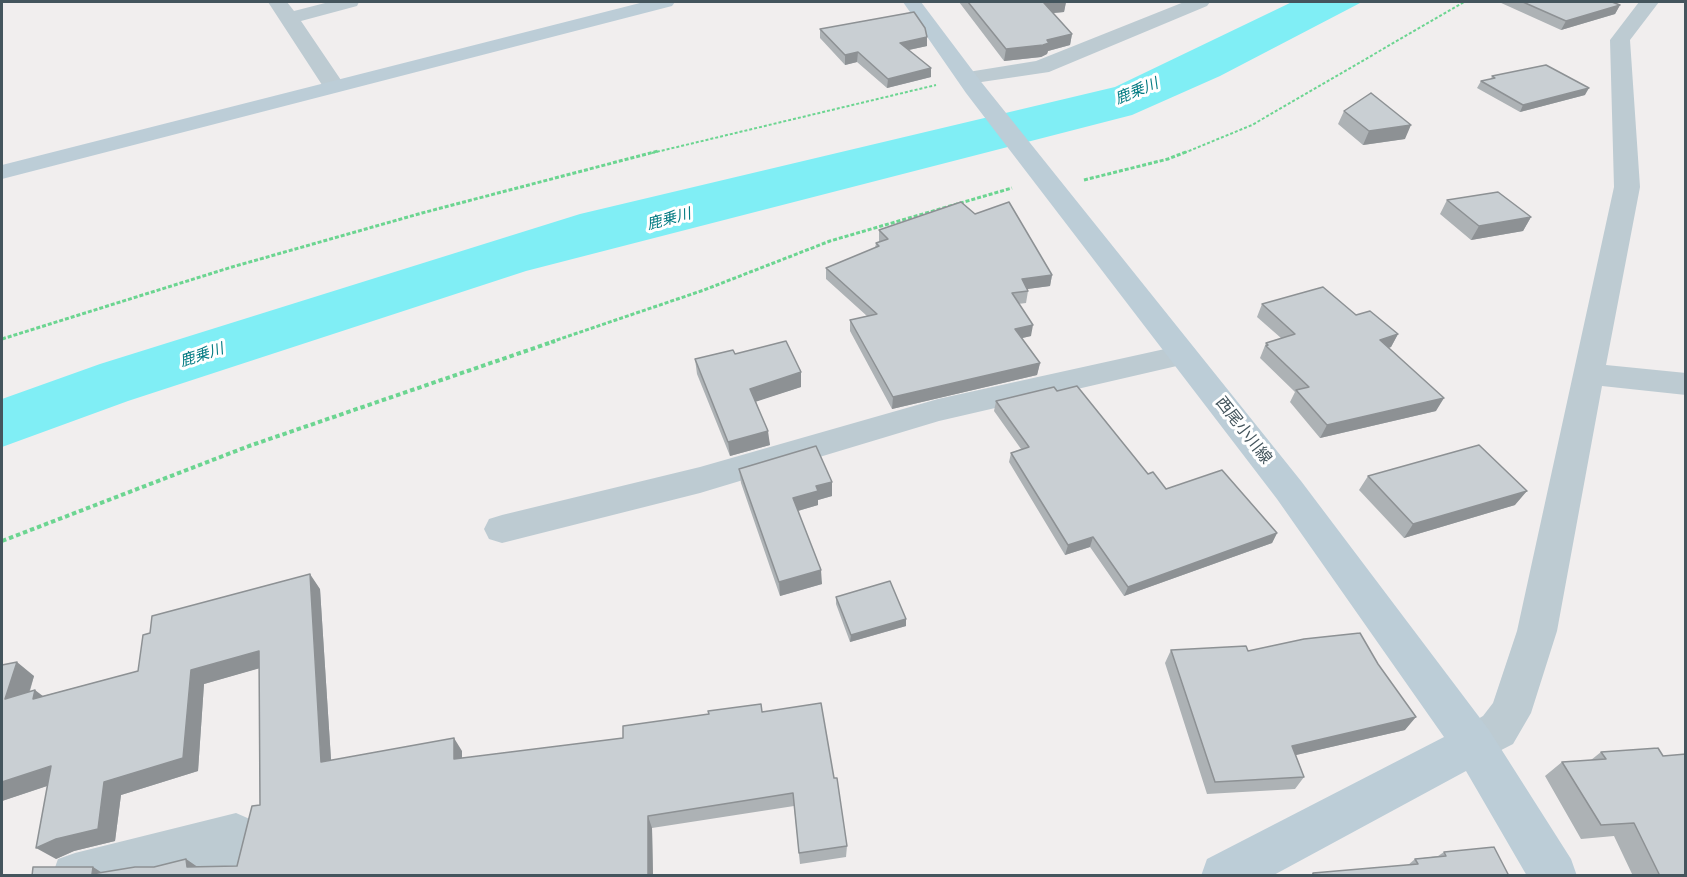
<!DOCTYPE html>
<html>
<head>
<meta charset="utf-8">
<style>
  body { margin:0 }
  #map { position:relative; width:1687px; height:877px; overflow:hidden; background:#f1eeee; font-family:Roboto,sans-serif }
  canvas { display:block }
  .frame { position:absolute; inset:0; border:3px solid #44555d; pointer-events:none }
</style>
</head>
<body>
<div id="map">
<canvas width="1687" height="877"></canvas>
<div class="frame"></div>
</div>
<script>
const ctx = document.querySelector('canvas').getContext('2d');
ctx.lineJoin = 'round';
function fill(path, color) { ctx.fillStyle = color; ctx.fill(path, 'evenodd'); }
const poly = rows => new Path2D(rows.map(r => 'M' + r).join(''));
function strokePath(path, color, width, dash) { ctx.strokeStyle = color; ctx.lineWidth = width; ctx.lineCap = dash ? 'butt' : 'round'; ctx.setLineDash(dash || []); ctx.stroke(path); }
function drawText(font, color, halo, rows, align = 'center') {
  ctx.font = font + ' Roboto,"Noto Sans JP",sans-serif'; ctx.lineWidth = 6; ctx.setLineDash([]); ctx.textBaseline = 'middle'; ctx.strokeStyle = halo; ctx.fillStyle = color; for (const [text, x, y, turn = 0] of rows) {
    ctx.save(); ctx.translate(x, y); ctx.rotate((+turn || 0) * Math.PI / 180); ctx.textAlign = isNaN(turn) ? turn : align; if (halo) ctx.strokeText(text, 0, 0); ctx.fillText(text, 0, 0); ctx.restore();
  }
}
fill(poly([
  [1292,2,1362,2,1220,76,1132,115,526,271,128,401,2,447,2,399,100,364,580,214,1115,87]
]), '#80eef5');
strokePath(poly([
  [652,153,936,85],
  [1184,153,1252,125,1464,2]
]), '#6cd591', 2, [3, 2]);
strokePath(poly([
  [1084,180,1168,159,1188,151],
  [2,339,232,267,422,213,658,151],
  [551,342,704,290,830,241,1012,188]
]), '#6cd591', 3, [4, 2]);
strokePath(poly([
  [2,541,249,446,555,341]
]), '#6cd591', 4, [4.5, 3]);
fill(poly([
  [268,2,287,2,294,11,329,2,359,2,357,6,301,21,345,86,342,91,326,91,268,2],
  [1184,2,1210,2,1207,6,1049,72,968,84,960,83,957,78,960,73,968,72,1036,61,1184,2],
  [1639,2,1659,2,1630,40,1640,187,1606,365,1686,373,1686,395,1602,386,1557,631,1531,713,1513,744,1474,764,1459,758,1453,744,1459,730,1483,716,1493,703,1517,631,1614,187,1610,40,1639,2],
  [1183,345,1194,348,1198,355,1194,362,939,421,700,493,502,543,489,539,484,529,489,519,502,515,700,467,938,399,1183,345],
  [236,813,252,820,259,836,250,876,203,876,205,867,170,876,52,876,58,859,75,853,236,813]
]), '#bdcbd2');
fill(poly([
  [644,2,675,2,672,6,2,179,2,165,644,2],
  [903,2,921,2,982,83,1301,481,1489,730,1571,859,1577,876,1527,876,1466,771,1272,876,1201,876,1207,859,1444,737,1277,499,966,93,903,2]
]), '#bccdd7');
fill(poly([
  [959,2,1066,2,1064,12,1053,13,1072,34,1070,45,1048,51,1047,54,1041,57,1004,61],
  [1499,2,1612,2,1620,5,1615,14,1561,30],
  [820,29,927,37,927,46,909,50,931,77,887,88,857,62,845,65,820,38],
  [1492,76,1585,95,1520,112,1477,88,1481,81,1491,79],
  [1344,111,1405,139,1363,145,1338,124],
  [1447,200,1531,217,1523,231,1471,240,1440,214],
  [975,214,1052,275,1050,286,1027,289,1028,291,1026,303,1018,304,1031,336,1022,338,1040,363,1037,375,892,409,850,331,850,320,867,316,826,279,826,268,875,248,876,243,879,242,879,230],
  [1262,304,1356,315,1398,334,1391,347,1389,348,1436,411,1320,438,1290,402,1295,392,1260,358,1266,343,1281,338,1257,317],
  [735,354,801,387,756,401,770,445,730,456,697,374,695,359],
  [1057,391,1148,474,1166,489,1277,533,1272,543,1124,596,1090,547,1065,555,1009,462,1011,453,1021,449,994,411,996,401],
  [739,469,832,496,818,500,818,505,798,511,822,584,780,596,741,483],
  [1368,476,1515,505,1404,538,1359,490],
  [320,589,331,760,462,751,462,758,623,738,762,712,834,778,847,846,846,857,800,864,794,806,652,828,653,876,32,876,93,867,102,873,154,867,186,859,197,867,237,866,260,805,259,668,204,684,198,771,121,795,115,841,74,851,56,859,47,786,2,801,2,665,34,676,30,691,43,696,138,671],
  [836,597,906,619,906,626,850,642,836,604],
  [1171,650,1248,651,1405,730,1296,755,1304,777,1295,789,1207,794,1165,663],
  [1601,752,1663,756,1686,876,1633,876,1614,836,1581,839,1545,776,1562,762,1591,760],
  [1444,852,1509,876,1310,876,1313,873,1408,865,1415,859,1438,856]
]), '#adb2b5');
fill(poly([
  [1058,2,1066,2,1064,12,1042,14,1044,3],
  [1620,5,1615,14,1561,30,1566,21],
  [1072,34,1070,45,1048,51,1047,54,1041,57,1004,61,1006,49],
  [927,37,927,46,899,52,900,43],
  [858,52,857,62,845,65,845,55],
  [931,68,931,77,887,88,888,79],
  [1589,88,1585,95,1520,112,1523,105],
  [1411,125,1405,139,1363,145,1369,131],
  [1531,217,1523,231,1471,240,1479,226],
  [1052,275,1050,286,1020,290,1022,279],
  [1033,325,1031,336,1014,340,1015,329],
  [1398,334,1391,347,1374,352,1380,340],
  [1040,363,1037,375,892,409,893,397],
  [801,372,801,387,752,403,750,389],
  [1444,398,1436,411,1320,438,1327,425],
  [768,431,770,445,730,456,728,442],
  [832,482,832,496,818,500,818,505,794,512,793,498,816,486],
  [1527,491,1515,505,1404,538,1413,524],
  [1277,533,1272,543,1124,596,1128,587],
  [1093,537,1090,547,1065,555,1068,545],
  [821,570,822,584,780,596,779,582],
  [310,574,320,589,332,775,321,762],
  [906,619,906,626,850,642,851,635],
  [259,651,271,665,204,684,198,771,121,795,115,841,74,851,56,859,36,848,191,670],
  [17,662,34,676,23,712,5,699],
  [35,690,52,703,33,699],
  [1416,717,1405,730,1283,758,1292,746],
  [454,738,462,751,462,772,454,759],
  [51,766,68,779,2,801,2,782],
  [648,816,652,828,653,876,648,876],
  [186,859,202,870,187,867],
  [93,867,107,876,92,874]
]), '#8d9194');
const building = poly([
  [968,2,1058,2,1044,3,1072,34,1047,40,1049,43,1043,45,1006,49,968,2],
  [1523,2,1612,2,1620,5,1566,21,1523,2],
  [914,12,925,28,927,37,900,43,931,68,888,79,858,52,845,55,820,29,914,12],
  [1546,65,1589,88,1523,105,1481,81,1495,78,1492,76,1546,65],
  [1371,93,1411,125,1369,131,1344,111,1371,93],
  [1498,192,1531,217,1479,226,1447,200,1498,192],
  [961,202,975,214,1009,202,1052,275,1022,279,1028,291,1012,293,1033,325,1015,329,1040,363,893,397,850,320,877,314,826,268,879,246,876,243,888,239,879,230,961,202],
  [1323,287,1356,315,1370,311,1398,334,1380,340,1444,398,1327,425,1296,390,1309,387,1266,346,1268,345,1266,343,1295,334,1262,304,1323,287],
  [786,341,801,372,750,389,768,431,728,442,695,359,733,350,735,354,786,341],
  [1077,386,1148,474,1153,472,1166,489,1222,470,1277,533,1128,587,1093,537,1068,545,1011,453,1029,447,996,401,1054,387,1057,391,1077,386],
  [1479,445,1527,491,1413,524,1368,476,1479,445],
  [816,446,832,482,816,486,818,491,793,498,821,570,779,582,739,469,816,446],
  [310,574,321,762,454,738,454,759,623,738,623,726,709,714,708,711,761,704,762,712,821,703,834,778,837,778,847,846,799,853,793,793,648,816,648,876,32,876,33,867,93,867,92,874,135,867,154,867,186,859,187,867,237,866,252,806,260,805,259,651,191,670,183,758,104,782,98,829,56,839,36,848,51,766,2,782,2,665,17,662,5,699,35,690,33,699,138,671,143,635,150,633,152,616,310,574],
  [890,581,906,619,851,635,836,597,890,581],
  [1360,633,1378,664,1416,717,1292,746,1304,777,1215,782,1171,650,1246,646,1248,651,1304,639,1360,633],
  [1658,748,1663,756,1686,754,1686,876,1660,876,1634,823,1601,825,1562,762,1606,759,1601,752,1658,748],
  [1494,847,1509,876,1313,876,1313,873,1418,864,1415,859,1446,856,1444,852,1494,847]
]);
fill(building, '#c9cfd3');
strokePath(building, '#8d9194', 1.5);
drawText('italic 15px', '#057c83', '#fff', [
  ["鹿乗川",1137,92,-22],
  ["鹿乗川",669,220,-15],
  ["鹿乗川",202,356,-18]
]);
drawText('16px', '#44555d', '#fff', [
  ["西尾小川線",1243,431,52]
]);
</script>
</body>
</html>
